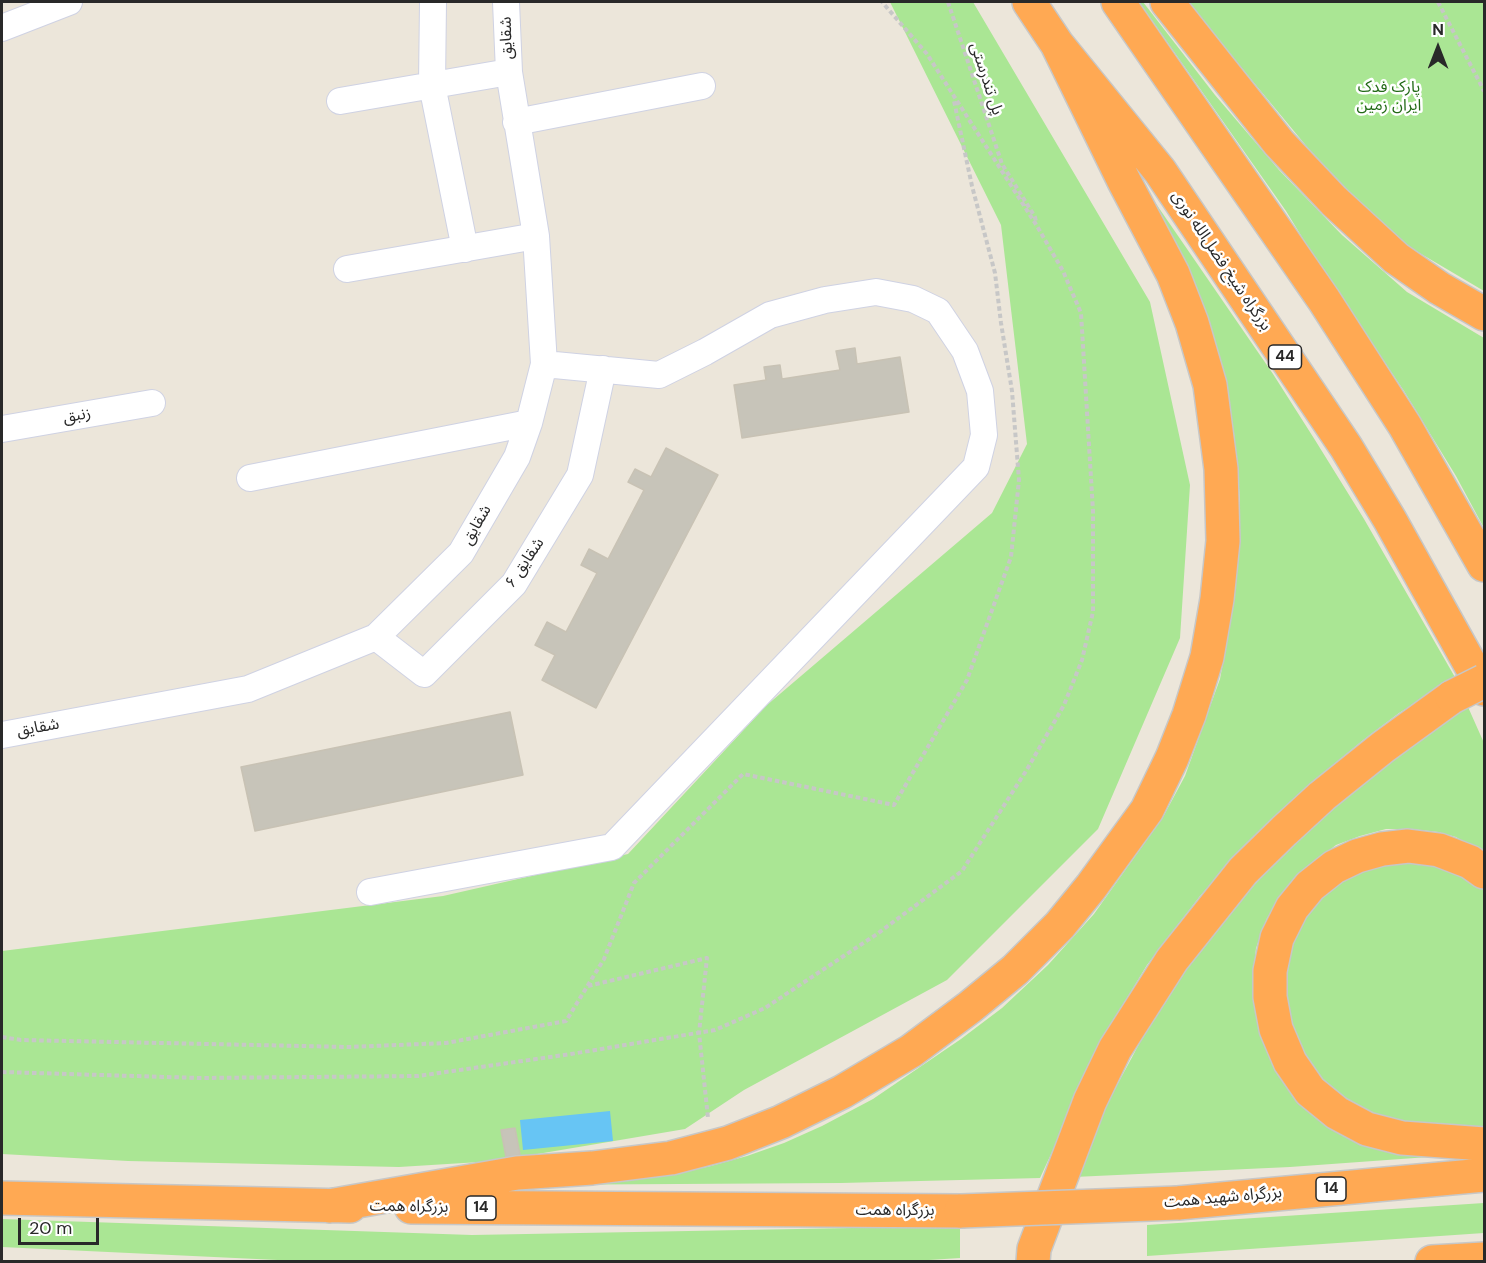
<!DOCTYPE html>
<html>
<head>
<meta charset="utf-8">
<style>
  body { margin:0 }
  #map { position:relative; width:1486px; height:1263px; overflow:hidden; background:#ece6da; font-family:"DM Sans",sans-serif }
  canvas { display:block }
  .frame { position:absolute; inset:0; border:3px solid #292929; pointer-events:none }
  .north { position:absolute; left:1408px; top:18px; width:60px; height:60px; -webkit-text-stroke:4px #fff; paint-order:stroke; rotate:0deg; font-size:16px; font-weight:700; line-height:24px; text-align:center; color:#292929 }
  .north::after { content:''; display:block; margin:auto; width:21px; height:27px; background:#292929; clip-path:polygon(50% 0,100% 100%,50% 72%,0 100%) }
  .scale { position:absolute; left:18px; top:1218px; width:81px; height:27px; box-sizing:border-box; border:3px solid #292929; border-top:0; padding-left:8px; font-size:18px; line-height:21px; white-space:nowrap; color:#292929; -webkit-text-stroke:4px #fff; paint-order:stroke }
</style>
</head>
<body>
<div id="map">
<canvas width="1486" height="1263"></canvas>
<div class="frame"></div>
<div class="north">N</div>
<div class="scale">20 m</div>
</div>
<script>
const ctx = document.querySelector('canvas').getContext('2d');
ctx.lineJoin = 'round';
function fill(path, color) { ctx.fillStyle = color; ctx.fill(path, 'evenodd'); }
const poly = rows => new Path2D(rows.map(r => 'M' + r).join(''));
function strokePath(path, color, width, dash) { ctx.strokeStyle = color; ctx.lineWidth = width; ctx.lineCap = dash ? 'butt' : 'round'; ctx.setLineDash(dash || []); ctx.stroke(path); }
function drawText(font, color, halo, rows, align = 'center') {
  ctx.font = font + ' "DM Sans","Noto Sans Arabic",sans-serif'; ctx.lineWidth = 5; ctx.setLineDash([]); ctx.textBaseline = 'middle'; ctx.strokeStyle = halo; ctx.fillStyle = color; for (const [text, x, y, turn = 0] of rows) {
    ctx.save(); ctx.translate(x, y); ctx.rotate((+turn || 0) * Math.PI / 180); ctx.textAlign = isNaN(turn) ? turn : align; if (halo) ctx.strokeText(text, 0, 0); ctx.fillText(text, 0, 0); ctx.restore();
  }
}
fill(poly([
  [890,2,973,2,1150,302,1190,485,1180,638,1098,829,947,980,744,1090,685,1129,496,1161,399,1167,128,1161,2,1154,2,951,443,896,628,854,767,705,992,513,1027,444,1001,225],
  [1139,2,1143,2,1215,95,1279,170,1342,235,1407,292,1484,338,1484,528,1456,476,1404,391,1321,268,1286,211],
  [1189,2,1484,2,1484,291,1406,245,1337,183,1211,31],
  [1141,182,1273,374,1315,440,1364,519,1456,679,1399,713,1362,741,1308,786,1249,841,1200,896,1147,965,1110,1026,1040,1178,841,1183,515,1185,650,1176,707,1167,747,1156,784,1143,822,1126,873,1099,961,1039,1002,1008,1048,965,1094,914,1163,817,1185,776,1220,679,1230,625,1239,554,1240,499,1234,433,1208,320],
  [1468,707,1484,743,1484,854,1456,837,1438,832,1411,829,1386,829,1360,836,1336,845,1294,878,1267,918,1256,948,1253,978,1254,998,1264,1043,1272,1064,1300,1101,1484,1153,1290,1167,1074,1177,1101,1115,1152,1020,1180,975,1226,915,1279,859,1343,798,1407,747],
  [1393,859,1433,861,1476,881,1484,891,1484,1136,1405,1128,1352,1107,1314,1075,1288,1025,1286,994,1286,968,1295,935,1307,912,1330,888,1355,871],
  [1484,1203,1484,1233,1147,1256,1147,1225],
  [2,1219,472,1235,960,1226,960,1258,898,1262,320,1262,2,1247]
]), '#aae694');
fill(poly([
  [610,1111,613,1141,523,1150,520,1120]
]), '#67c5f4');
const building = poly([
  [855,348,857,364,900,357,909,412,742,438,734,385,766,380,764,367,780,365,782,379,840,370,836,351,855,348],
  [666,448,718,475,596,708,542,680,555,655,535,645,547,622,566,632,597,573,581,565,589,549,608,559,644,490,628,482,635,469,651,477,666,448],
  [510,712,523,775,255,831,241,767,510,712],
  [515,1128,520,1155,506,1157,501,1130,515,1128]
]);
fill(building, '#c7c4b9');
strokePath(building, '#c8c2b4', 1.5);
const street = poly([
  [433,2,432,85,465,249],
  [2,28,69,2],
  [340,101,509,72],
  [516,122,702,86],
  [347,269,536,236],
  [2,429,152,403],
  [250,478,529,423],
  [376,637,424,674,514,584,580,475,603,369],
  [2,735,248,689,376,637,461,553,517,457,529,423,544,364,536,236,509,72,506,2],
  [370,892,612,847,976,467,984,435,980,391,965,351,938,311,913,299,876,292,825,300,770,315,705,352,659,375,544,364]
]);
const highway = poly([
  [1029,2,1057,44,1160,171,1346,447,1390,520,1484,689],
  [1118,2,1324,300,1405,426,1484,565],
  [1167,2,1279,143,1334,201,1396,258,1439,288,1484,314],
  [1484,872,1470,862,1439,850,1408,846,1382,849,1357,856,1334,867,1310,886,1292,908,1277,938,1270,971,1270,997,1276,1029,1290,1062,1310,1091,1337,1113,1367,1129,1402,1138,1484,1144],
  [2,1198,350,1206],
  [1178,1203,1484,1175],
  [329,1206,517,1173,592,1168,671,1158,728,1143,781,1122,842,1092,911,1051,970,1007,1015,970,1060,925,1091,887,1147,810,1172,758,1189,715,1207,657,1217,599,1223,541,1221,469,1210,385,1192,323,1173,274,1124,181,1057,44],
  [411,1207,961,1211],
  [1033,1262,1034,1249,1090,1101,1115,1049,1172,960,1243,871,1284,831,1322,796,1383,747,1452,697],
  [1432,1262,1484,1259]
]);
strokePath(street, '#cfd2e3', 28);
strokePath(highway, '#c7c7c7', 36);
strokePath(poly([
  [948,2,1002,164,1035,217,1036,222],
  [1438,2,1484,91],
  [588,986,707,958,699,1033,708,1118],
  [2,1037,21,1040,349,1047,446,1043,566,1021,604,959,634,883,743,774,894,805,967,680,1011,557,1019,480,1012,391,1001,323,995,273,972,186,954,101],
  [2,1072,200,1078,418,1076,571,1054,715,1030,765,1008,877,934,962,871,1026,771,1064,705,1082,660,1093,612,1093,511,1081,313,1063,271,1037,226,927,54,882,2]
]), '#c7c7c7', 4, [4.5, 3]);
strokePath(street, '#fff', 26);
strokePath(highway, '#ffa953', 33);
const highwayBridge = poly([
  [1452,697,1484,681],
  [961,1211,1178,1203]
]);
strokePath(highwayBridge, '#c7c7c7', 36, []);
strokePath(highwayBridge, '#ffa953', 33);
for (const [x, y, w] of [
  [1285,357,33],
  [1331,1189,30],
  [481,1208,30]
]) { const box = new Path2D(); box.roundRect(x - w / 2, y - 12, w, 24, 4.5); ctx.fillStyle = '#fff'; ctx.fill(box); strokePath(box, '#292929', 1.5); }
drawText('bold 15px', '#292929', null, [
  ["44",1285,357],
  ["14",1331,1189],
  ["14",481,1208]
]);
drawText('16px', '#292929', '#fff', [
  ["شقایق",507,38,-92],
  ["پل تندرستی",986,79,72],
  ["بزرگراه شیخ فضل‌الله نوری",1221,261,56],
  ["زنبق",77,416,-10],
  ["شقایق",477,525,-60],
  ["شقایق ۶",525,563,-56],
  ["شقایق",38,728,-10],
  ["بزرگراه شهید همت",1223,1198,-5],
  ["بزرگراه همت",409,1207,1],
  ["بزرگراه همت",895,1211]
]);
drawText('16px', '#226a16', '#fff', [
  ["پارک فدک",1389,88],
  ["ایران زمین",1389,106]
]);
</script>
</body>
</html>
